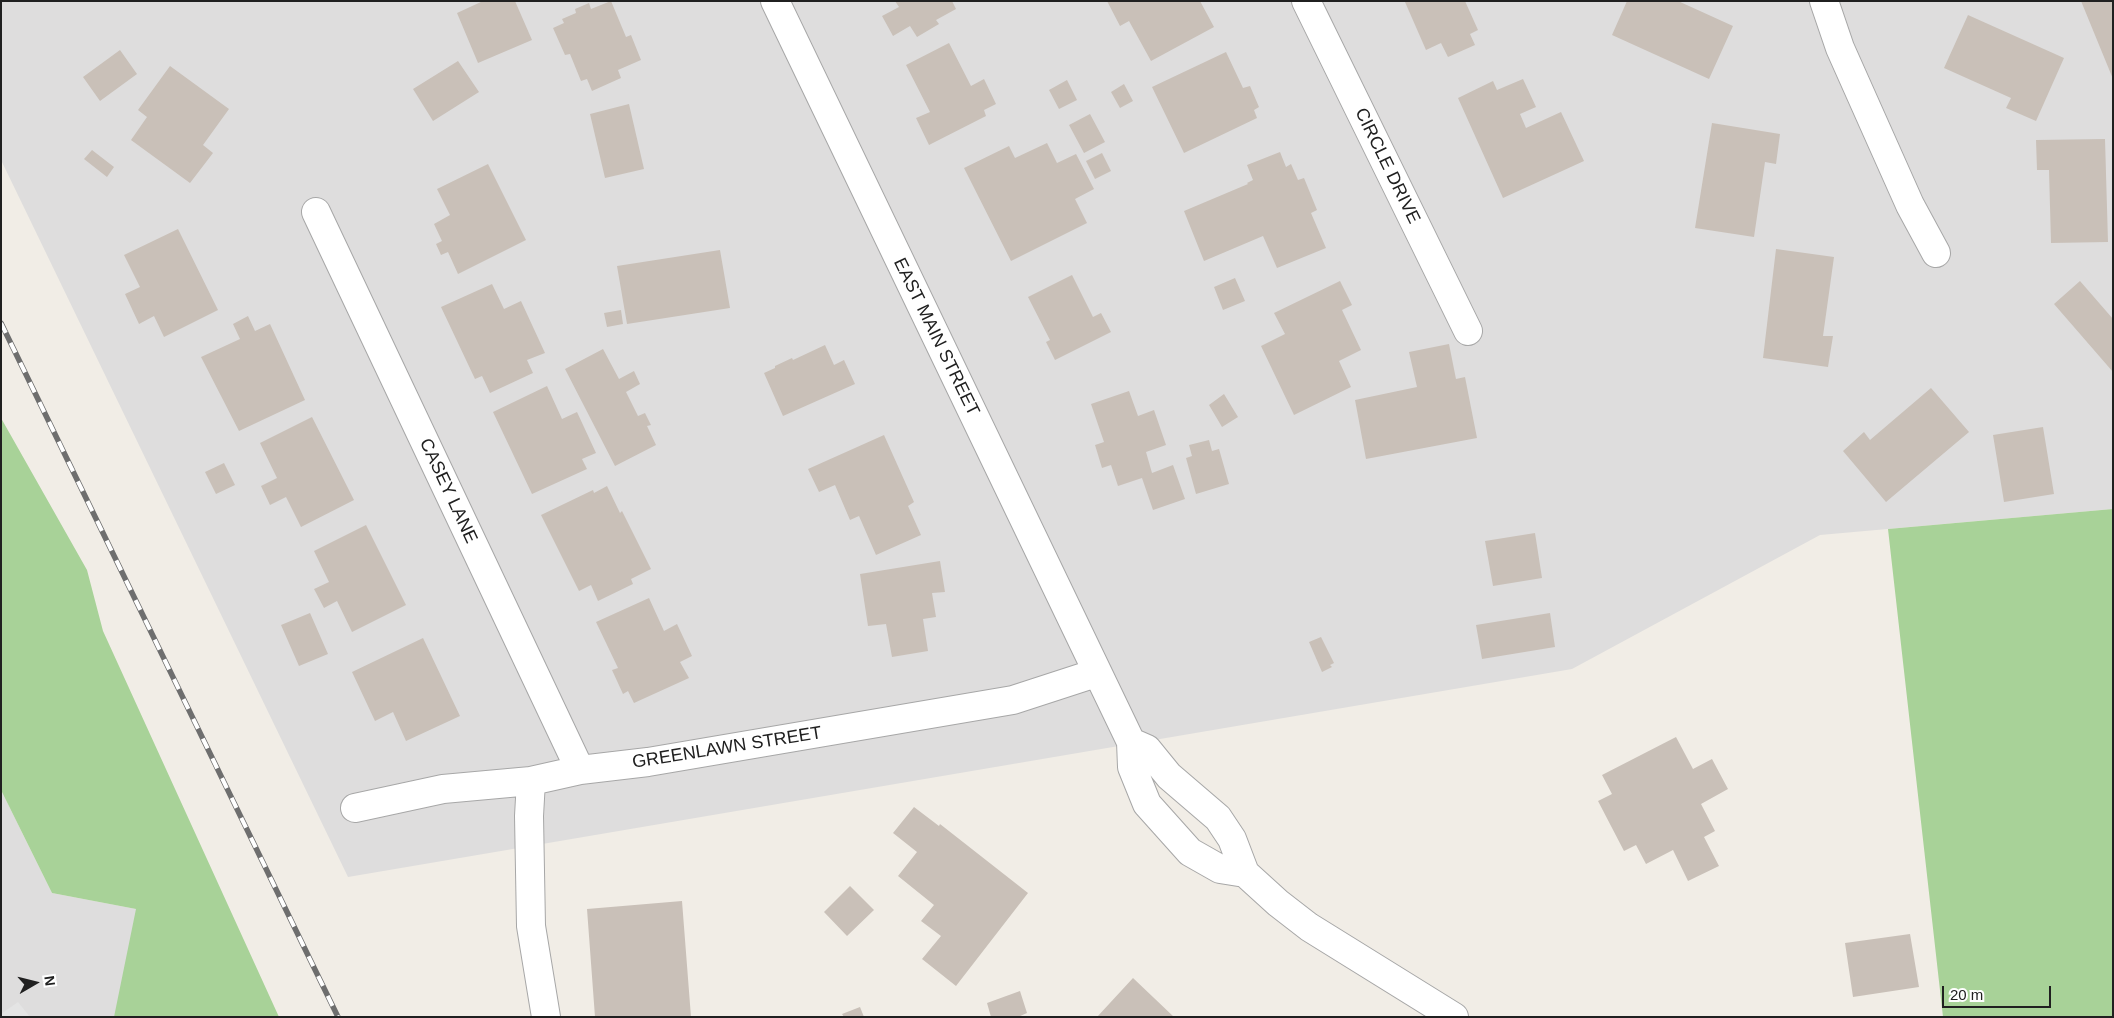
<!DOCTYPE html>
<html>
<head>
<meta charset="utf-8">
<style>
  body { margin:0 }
  #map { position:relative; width:2114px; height:1018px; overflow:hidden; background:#f1ede6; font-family:Arial,sans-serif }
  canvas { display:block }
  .frame { position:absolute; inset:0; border:2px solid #202020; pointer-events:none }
  .north { position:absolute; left:10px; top:958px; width:50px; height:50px; -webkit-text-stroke:4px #fff; paint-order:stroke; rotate:82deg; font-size:14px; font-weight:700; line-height:20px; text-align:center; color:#202020 }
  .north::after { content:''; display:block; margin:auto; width:18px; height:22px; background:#202020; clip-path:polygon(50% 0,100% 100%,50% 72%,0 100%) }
  .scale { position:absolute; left:1942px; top:986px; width:109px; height:22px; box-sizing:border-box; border:2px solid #202020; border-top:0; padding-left:6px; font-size:15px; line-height:18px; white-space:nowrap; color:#202020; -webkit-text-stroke:4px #fff; paint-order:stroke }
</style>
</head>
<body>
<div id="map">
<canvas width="2114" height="1018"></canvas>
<div class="frame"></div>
<div class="north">N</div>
<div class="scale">20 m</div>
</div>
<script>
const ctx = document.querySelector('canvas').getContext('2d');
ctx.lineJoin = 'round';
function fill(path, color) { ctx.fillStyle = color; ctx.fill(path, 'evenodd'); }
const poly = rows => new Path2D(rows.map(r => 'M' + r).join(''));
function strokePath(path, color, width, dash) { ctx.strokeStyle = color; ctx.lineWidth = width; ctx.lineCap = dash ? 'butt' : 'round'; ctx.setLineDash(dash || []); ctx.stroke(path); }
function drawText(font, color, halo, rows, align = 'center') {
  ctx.font = font + ' Arial,sans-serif'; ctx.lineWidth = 5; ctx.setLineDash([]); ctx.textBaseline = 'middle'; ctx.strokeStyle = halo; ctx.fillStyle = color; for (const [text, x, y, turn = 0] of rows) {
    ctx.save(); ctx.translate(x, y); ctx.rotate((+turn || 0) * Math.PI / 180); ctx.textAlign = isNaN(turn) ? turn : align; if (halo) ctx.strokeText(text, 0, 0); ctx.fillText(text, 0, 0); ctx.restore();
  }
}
fill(poly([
  [1,1,2113,1,2113,509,1820,535,1572,669,348,877,1,160],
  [1,790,52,893,136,909,198,1017,1,1017]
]), '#dedddd');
fill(poly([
  [1,418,87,570,103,631,279,1017,114,1017,136,909,52,893,1,790],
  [2113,509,2113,1017,1943,1017,1888,529]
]), '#a8d298');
fill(poly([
  [18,1002,30,1017,1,1017,1,1014]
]), '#e4e4e4');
fill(poly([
  [483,1,515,1,532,40,478,63,457,13],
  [611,1,626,37,631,35,641,60,618,70,621,78,592,91,587,79,581,81,570,54,565,55,553,28,564,23,562,19,576,13,575,9,589,3,591,9],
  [895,1,952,1,956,9,936,20,939,24,917,37,910,26,893,36,882,16,899,7],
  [1107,1,1200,1,1214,27,1151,61,1129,21,1120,26],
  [1407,1,1465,1,1478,30,1470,34,1475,45,1448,57,1441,43,1426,50,1405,2],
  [1627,1,1678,1,1733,26,1709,79,1612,35],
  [2081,1,2113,1,2113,79],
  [1968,15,2064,58,2036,121,2006,108,2011,98,1944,68],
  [949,43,971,86,984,79,996,104,984,110,986,116,929,145,916,118,930,112,906,65],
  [120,50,137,74,100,101,83,77],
  [1226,52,1243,88,1250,86,1259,107,1254,110,1257,118,1184,153,1152,87],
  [458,61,479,92,433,121,413,89],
  [170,66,229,109,203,145,213,153,190,183,131,140,147,117,138,110],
  [1523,79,1536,107,1520,114,1526,128,1561,112,1584,161,1503,198,1458,98,1493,81,1497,90],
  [1067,80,1077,100,1059,109,1049,90],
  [1124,84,1133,101,1120,108,1111,92],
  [629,104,644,169,605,178,590,114],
  [1090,114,1105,142,1084,153,1069,125],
  [1712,123,1780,134,1776,164,1765,162,1754,237,1695,228],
  [2105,139,2108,242,2051,243,2049,170,2037,170,2036,140],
  [1047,143,1057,163,1076,154,1094,189,1075,199,1087,223,1011,261,964,168,1009,146,1015,158],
  [92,150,114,167,107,177,84,159],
  [1280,152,1286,167,1291,164,1298,180,1304,178,1317,210,1311,213,1326,248,1277,268,1263,236,1204,261,1184,211,1248,184,1247,183,1253,180,1247,165],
  [1102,153,1111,171,1095,179,1086,161],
  [488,164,526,240,458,274,448,252,441,255,436,244,442,241,434,224,450,215,437,189],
  [178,229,218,310,164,337,154,316,139,324,125,294,140,287,124,255],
  [1776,249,1834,257,1823,336,1833,336,1828,367,1763,358],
  [720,250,730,308,627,324,617,266],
  [1072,275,1093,317,1101,313,1111,332,1055,360,1046,342,1050,340,1028,297],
  [1235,278,1245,301,1223,310,1214,287],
  [1340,281,1352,305,1342,310,1361,350,1339,361,1351,387,1294,415,1261,346,1285,334,1274,313],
  [2080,281,2113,319,2113,372,2054,304],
  [492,284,504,309,521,301,545,353,527,360,533,373,490,393,482,376,475,379,441,307],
  [621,310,623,324,607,327,604,313],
  [248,316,255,331,270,324,305,400,239,431,201,357,240,339,233,324],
  [1449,344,1456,379,1465,377,1477,438,1366,459,1355,400,1417,387,1409,352],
  [825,345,834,365,844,360,855,384,783,416,764,373,775,368,775,366,792,358,793,360],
  [603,349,619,379,634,371,640,384,626,392,638,416,645,413,651,425,647,426,656,445,615,466,565,369],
  [547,386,562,419,577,412,596,453,582,459,587,469,532,494,493,412],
  [1931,388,1969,432,1886,502,1843,451,1864,432,1870,440],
  [1129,391,1138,416,1154,410,1166,445,1146,452,1152,473,1173,465,1185,499,1153,510,1142,478,1118,486,1111,465,1102,468,1095,445,1104,442,1091,404],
  [1224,394,1238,417,1222,427,1209,405],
  [312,417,354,500,301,527,286,497,270,505,261,486,277,478,260,443],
  [2043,427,2054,494,2004,502,1993,435],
  [884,435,914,502,908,506,921,535,876,555,859,516,850,520,835,485,819,492,808,469],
  [1209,440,1212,451,1219,449,1229,484,1196,494,1186,458,1192,456,1189,445],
  [224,463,235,485,216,494,205,472],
  [607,486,620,513,622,511,651,569,631,579,633,584,598,601,591,585,579,591,541,515,593,490,594,493],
  [366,525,406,605,352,632,337,601,324,608,314,589,329,582,314,551],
  [1535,533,1542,578,1493,586,1485,541],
  [940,561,945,592,932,593,936,617,923,619,928,651,892,657,886,624,868,626,860,574],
  [649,598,664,631,677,624,692,656,680,662,689,678,634,703,628,691,623,694,612,670,618,668,596,622],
  [310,613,328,654,299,666,281,625],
  [1550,613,1555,647,1482,659,1476,625],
  [1321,637,1334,663,1330,665,1332,667,1322,672,1309,642],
  [423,638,460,716,406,741,393,712,375,721,352,672],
  [1676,737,1693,769,1712,759,1728,789,1701,804,1715,831,1704,837,1719,866,1688,881,1673,850,1646,864,1636,845,1624,851,1598,801,1612,794,1602,775],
  [914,807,939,826,940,824,1028,893,956,986,922,959,941,936,921,921,934,905,898,876,917,852,893,833],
  [850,886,874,910,847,936,824,912],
  [682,901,691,1017,595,1017,587,909],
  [1910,934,1919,987,1853,997,1845,943],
  [1133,978,1174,1017,1097,1017],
  [1020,991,1027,1013,1018,1017,991,1017,987,1003],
  [860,1007,864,1017,844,1017,842,1014]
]), '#c9c0b8');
const minor = poly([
  [775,1,1131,742,1132,767,1147,804,1190,852,1220,869,1245,873],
  [1306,1,1468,331],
  [1824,1,1840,48,1910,205,1936,253],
  [316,212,580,770],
  [1131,742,1147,749,1169,776,1218,818,1232,839,1245,873,1278,903,1309,927,1454,1017],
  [531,781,529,816,531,926,546,1017],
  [355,808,443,789,531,781,580,770,648,762,1013,700,1096,673]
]);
strokePath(minor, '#a7a7a7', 30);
strokePath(minor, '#fff', 28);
const rail = poly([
  [1,323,338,1017]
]);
strokePath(rail, '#6e6e6e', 5.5);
strokePath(rail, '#fff', 4, [11]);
drawText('18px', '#202020', '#fff', [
  ["CIRCLE DRIVE",1387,166,64],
  ["EAST MAIN STREET",936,337,64],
  ["CASEY LANE",448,491,65],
  ["GREENLAWN STREET",727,748,-9]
]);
</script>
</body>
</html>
